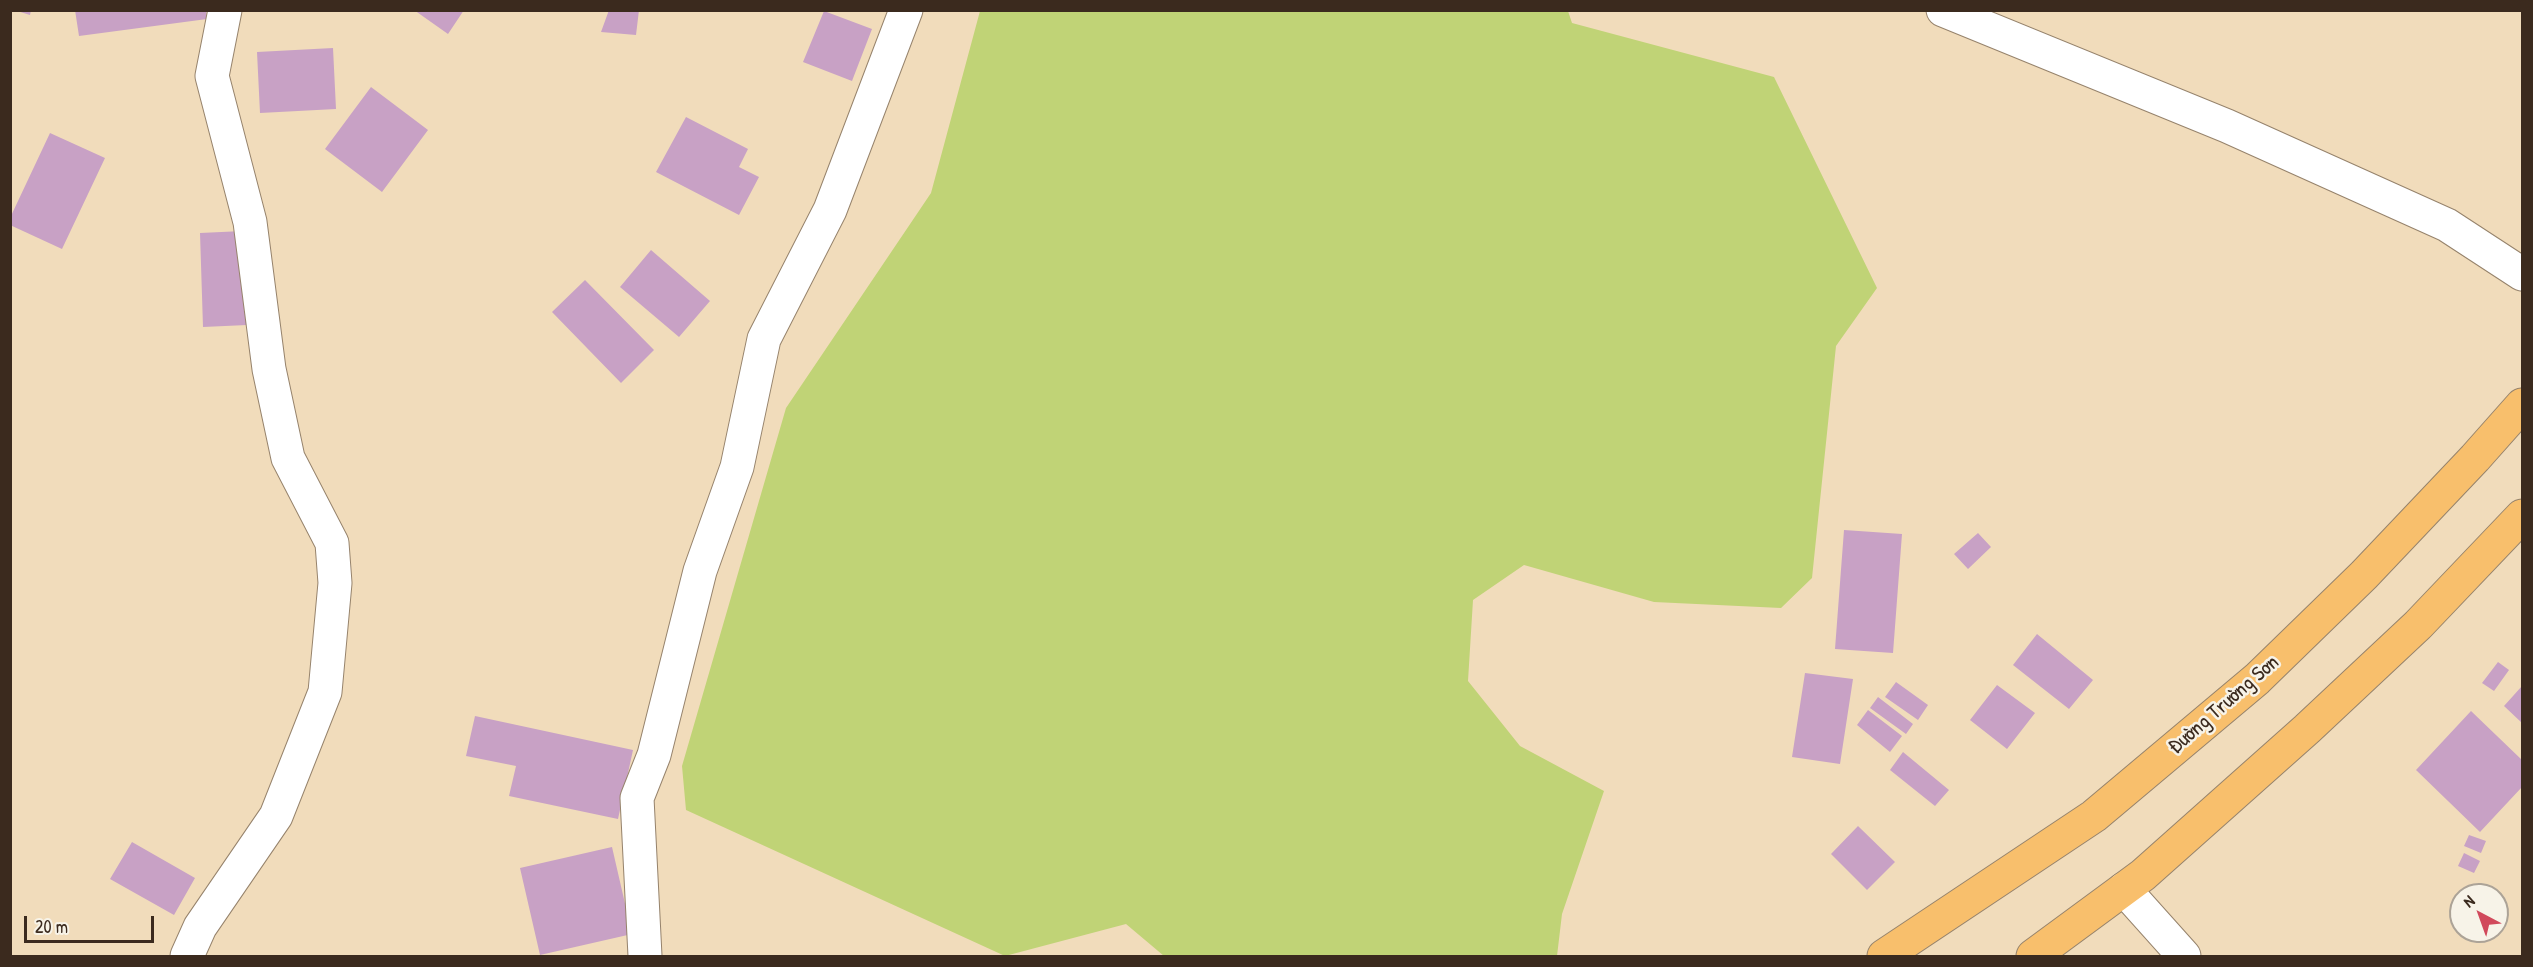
<!DOCTYPE html>
<html>
<head>
<meta charset="utf-8">
<style>
  body { margin:0 }
  #map { position:relative; width:2533px; height:967px; overflow:hidden; background:#f1dcbb; font-family:"Patrick Hand",sans-serif }
  canvas { display:block }
  .frame { position:absolute; inset:0; border:12px solid #3b2a1e; pointer-events:none }
  .north { position:absolute; left:2449px; top:883px; width:60px; height:60px; box-sizing:border-box; background:#f7f3e8; border:2px solid #aca397; border-radius:50%; rotate:319deg; font-size:16px; font-weight:700; line-height:24px; text-align:center; color:#3b2a1e }
  .north::after { content:''; display:block; margin:auto; width:21px; height:27px; background:#d1495b; clip-path:polygon(50% 0,100% 100%,50% 72%,0 100%) }
  .scale { position:absolute; left:24px; top:916px; width:130px; height:27px; box-sizing:border-box; border:3px solid #3b2a1e; border-top:0; padding-left:8px; font-size:18px; line-height:21px; white-space:nowrap; color:#3b2a1e; -webkit-text-stroke:4px #f7f3e8; paint-order:stroke }
</style>
</head>
<body>
<div id="map">
<canvas width="2533" height="967"></canvas>
<div class="frame"></div>
<div class="north">N</div>
<div class="scale">20 m</div>
</div>
<script>
const ctx = document.querySelector('canvas').getContext('2d');
ctx.lineJoin = 'round';
function fill(path, color) { ctx.fillStyle = color; ctx.fill(path, 'evenodd'); }
const poly = rows => new Path2D(rows.map(r => 'M' + r).join(''));
function strokePath(path, color, width, dash) { ctx.strokeStyle = color; ctx.lineWidth = width; ctx.lineCap = dash ? 'butt' : 'round'; ctx.setLineDash(dash || []); ctx.stroke(path); }
function drawText(font, color, halo, rows, align = 'center') {
  ctx.font = font + ' "Patrick Hand",sans-serif'; ctx.lineWidth = 5; ctx.setLineDash([]); ctx.textBaseline = 'middle'; ctx.strokeStyle = halo; ctx.fillStyle = color; for (const [text, x, y, turn = 0] of rows) {
    ctx.save(); ctx.translate(x, y); ctx.rotate((+turn || 0) * Math.PI / 180); ctx.textAlign = isNaN(turn) ? turn : align; if (halo) ctx.strokeText(text, 0, 0); ctx.fillText(text, 0, 0); ctx.restore();
  }
}
fill(poly([
  [980,11,1568,11,1572,23,1774,77,1877,288,1836,346,1812,578,1781,608,1654,602,1524,565,1473,600,1468,681,1520,746,1604,791,1562,914,1557,956,1164,956,1126,924,1005,956,686,810,682,766,786,408,931,193]
]), '#c0d376');
fill(poly([
  [14,10,31,10,30,15],
  [75,10,206,10,207,19,79,36],
  [414,10,464,10,448,34],
  [609,10,639,10,636,35,601,32],
  [824,11,872,29,852,81,803,62],
  [333,48,336,109,260,113,257,52],
  [371,87,428,130,382,192,325,149],
  [686,117,748,149,739,167,759,177,739,215,656,172],
  [50,133,105,158,62,249,10,225,10,218],
  [243,231,247,325,203,327,200,233],
  [651,250,710,301,679,337,620,287],
  [585,280,654,350,621,383,552,312],
  [1844,530,1902,534,1893,653,1835,649],
  [1978,533,1991,547,1968,569,1954,554],
  [2037,634,2093,680,2069,709,2013,665],
  [2498,662,2509,670,2494,691,2482,683],
  [1805,673,1853,679,1840,764,1792,757],
  [1896,682,1928,705,1918,720,1885,697],
  [1997,685,2035,713,2007,749,1970,720],
  [2522,686,2522,723,2504,706],
  [1878,697,1913,724,1906,734,1870,708],
  [1868,710,1902,736,1890,752,1857,725],
  [2471,711,2522,760,2522,787,2480,832,2416,770],
  [475,716,633,750,618,819,509,796,516,766,466,756],
  [1903,752,1949,790,1935,806,1890,770],
  [1858,826,1895,862,1867,890,1831,854],
  [2469,835,2486,841,2481,853,2464,846],
  [132,842,195,878,174,915,110,879],
  [612,847,632,934,540,955,520,868],
  [2464,853,2480,861,2474,873,2458,866]
]), '#c8a1c5');
const street = poly([
  [1943,10,2227,126,2447,225,2522,274],
  [2124,889,2184,956],
  [187,956,200,927,276,816,325,692,335,583,332,543,288,458,269,369,250,222,212,76,225,10],
  [645,956,637,798,654,755,700,571,737,467,764,339,830,210,906,10]
]);
const highway = poly([
  [1884,956,2094,816,2257,679,2364,575,2475,458,2522,405],
  [2033,956,2143,875,2307,729,2418,625,2522,516]
]);
strokePath(street, '#96836c', 35);
strokePath(highway, '#96836c', 35);
strokePath(street, '#fff', 33);
strokePath(highway, '#f8bf6c', 33);
drawText('21px', '#3b2a1e', '#f7f3e8', [
  ["Đường Trường Sơn",2224,705,-41]
]);
</script>
</body>
</html>
